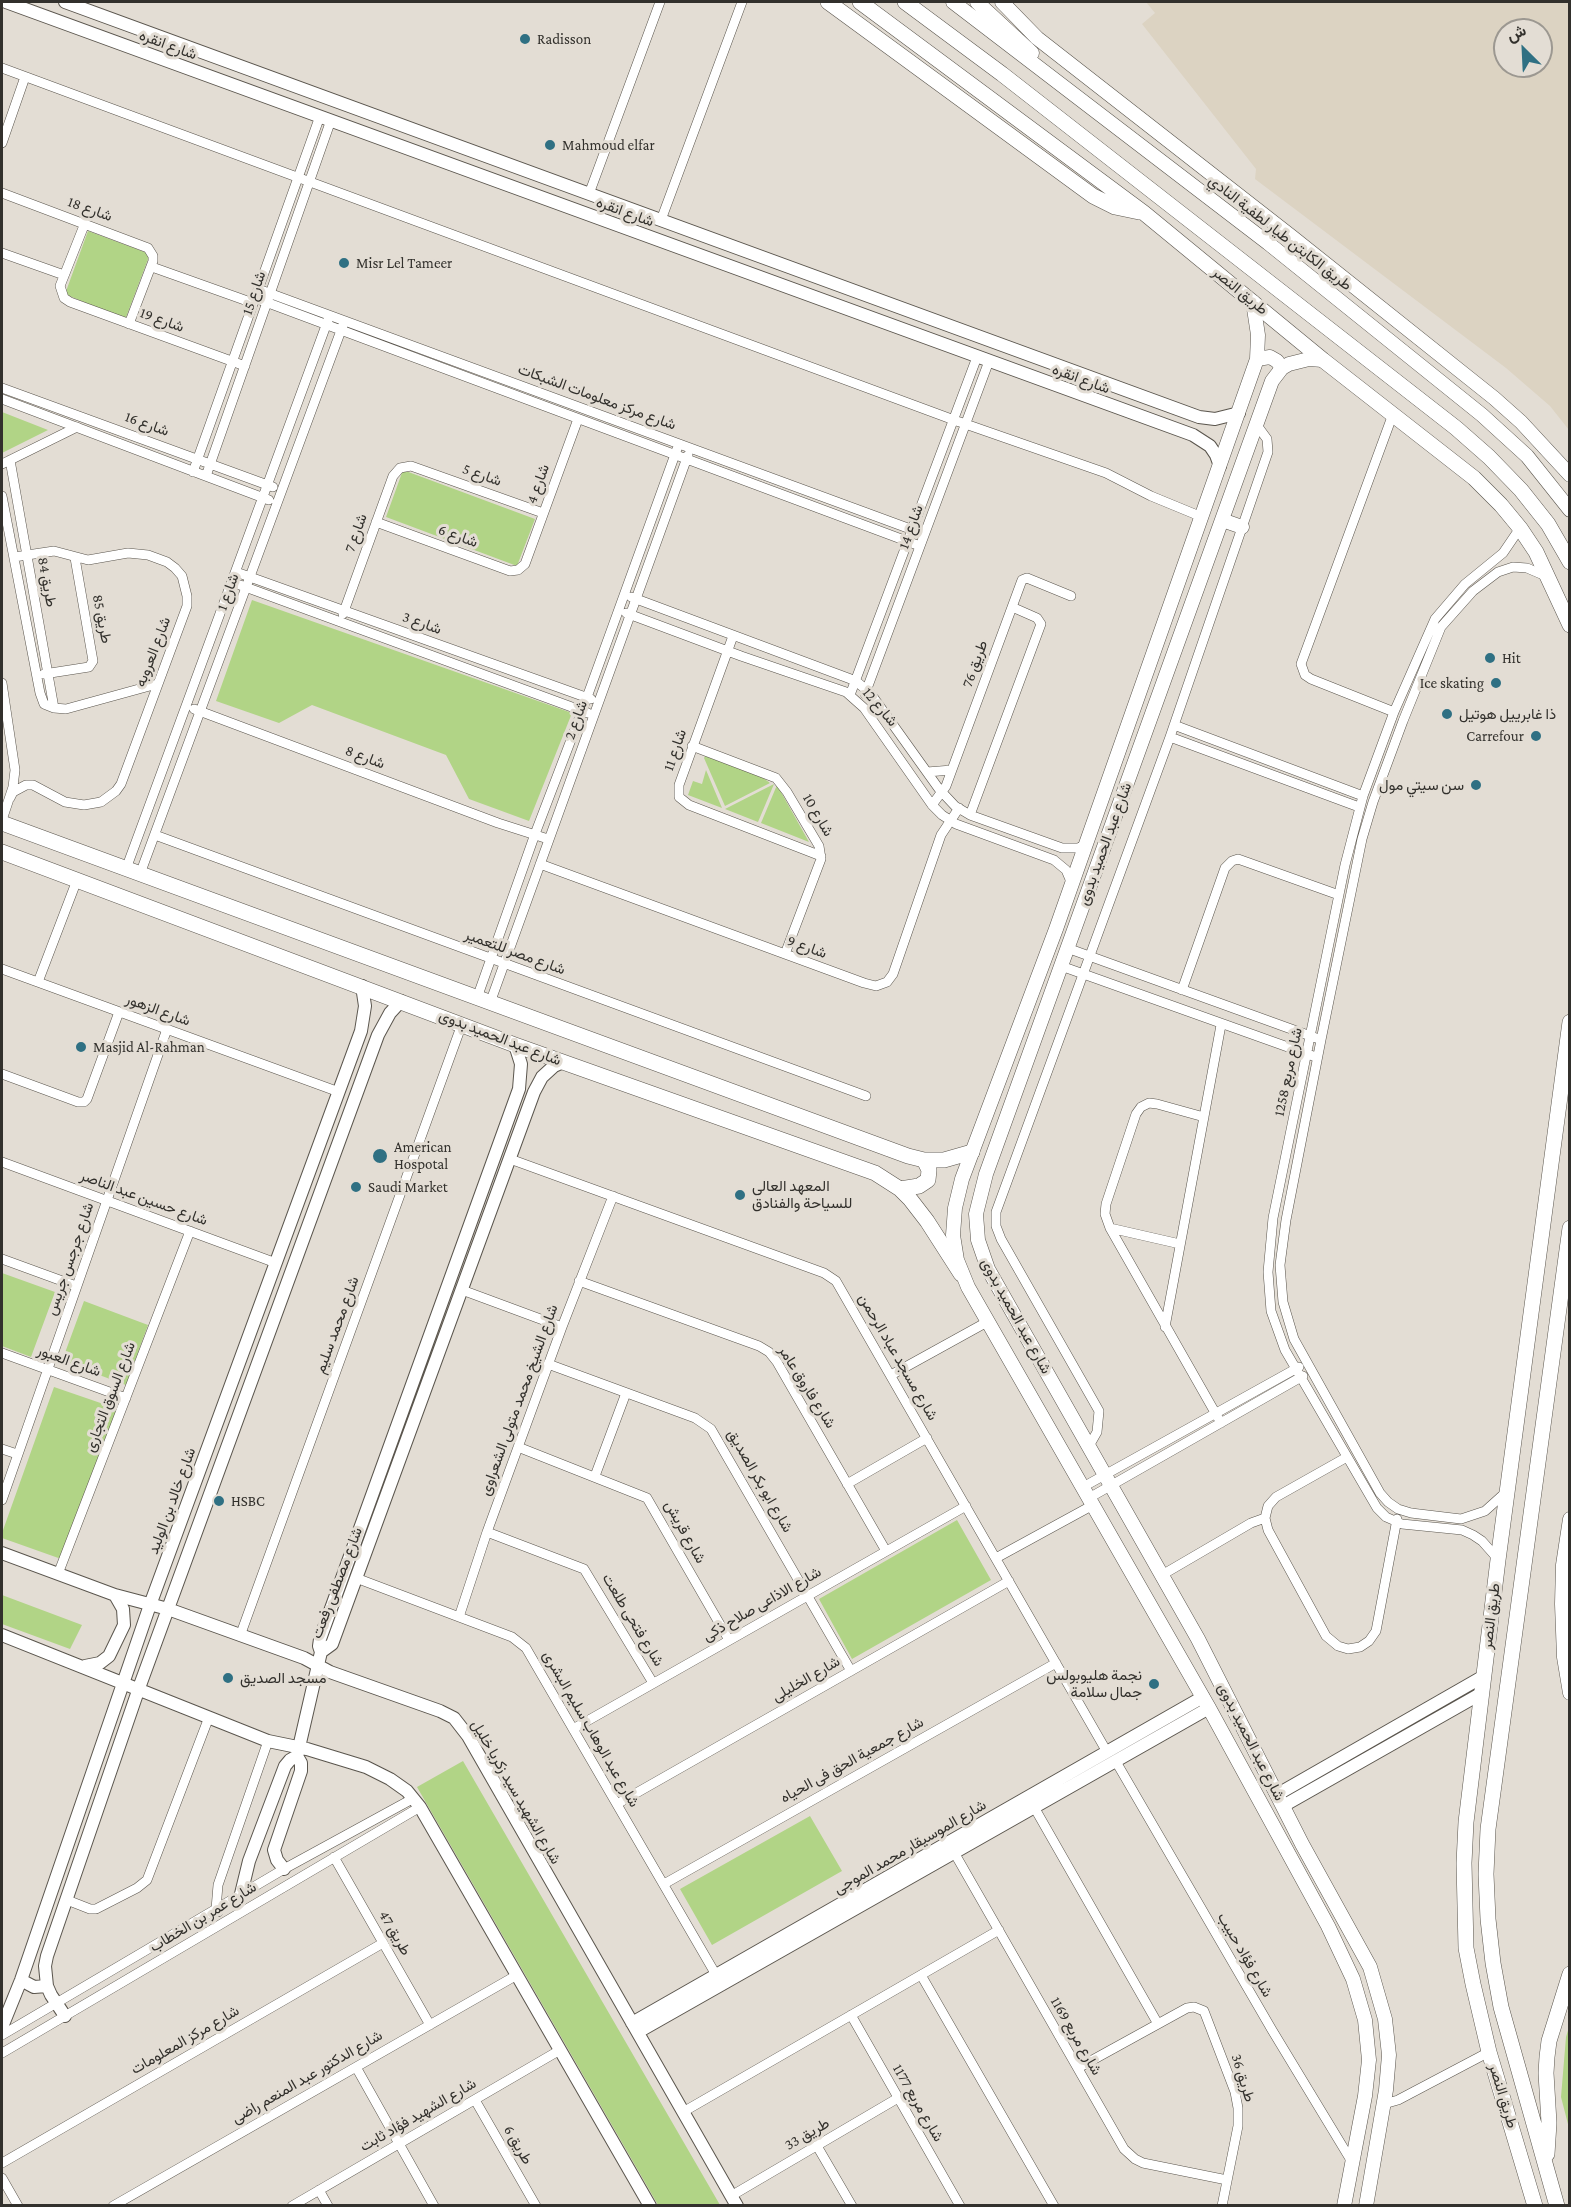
<!DOCTYPE html>
<html>
<head>
<meta charset="utf-8">
<style>
  body { margin:0 }
  #map { position:relative; width:1571px; height:2207px; overflow:hidden; background:#e3ddd4; font-family:"Crimson Pro",Vazirmatn,serif }
  canvas { display:block }
  .frame { position:absolute; inset:0; border:3px solid #32302c; pointer-events:none }
  .north { position:absolute; left:1493px; top:18px; width:60px; height:60px; box-sizing:border-box; background:#e3ddd4; border:2px solid #9c9891; border-radius:50%; rotate:336deg; font-size:16px; font-weight:700; line-height:24px; text-align:center; color:#32302c }
  .north::after { content:''; display:block; margin:auto; width:21px; height:27px; background:#2f7083; clip-path:polygon(50% 0,100% 100%,50% 72%,0 100%) }
</style>
</head>
<body>
<div id="map">
<canvas width="1571" height="2207"></canvas>
<div class="frame"></div>
<div class="north">ش</div>
</div>
<script>
const ctx = document.querySelector('canvas').getContext('2d');
ctx.lineJoin = 'round';
function fill(path, color) { ctx.fillStyle = color; ctx.fill(path, 'evenodd'); }
const poly = rows => new Path2D(rows.map(r => 'M' + r).join(''));
function strokePath(path, color, width, dash) { ctx.strokeStyle = color; ctx.lineWidth = width; ctx.lineCap = dash ? 'butt' : 'round'; ctx.setLineDash(dash || []); ctx.stroke(path); }
function drawText(font, color, halo, rows, align = 'center') {
  ctx.font = font + ' "Crimson Pro",Vazirmatn,serif'; ctx.lineWidth = 6; ctx.setLineDash([]); ctx.textBaseline = 'middle'; ctx.strokeStyle = halo; ctx.fillStyle = color; for (const [text, x, y, turn = 0] of rows) {
    ctx.save(); ctx.translate(x, y); ctx.rotate((+turn || 0) * Math.PI / 180); ctx.textAlign = isNaN(turn) ? turn : align; if (halo) ctx.strokeText(text, 0, 0); ctx.fillText(text, 0, 0); ctx.restore();
  }
}
fill(poly([
  [1146,2,1569,2,1569,430,1550,406,1506,368,1255,179,1256,169,1142,24,1155,13],
  [1505,30,1541,30,1541,66,1505,66]
]), '#dcd3c2');
fill(poly([
  [88,231,150,254,125,320,65,294],
  [2,412,48,430,2,453],
  [403,470,535,519,517,566,386,517],
  [252,600,572,713,529,821,469,799,446,755,312,705,279,723,216,701],
  [705,756,762,777,770,783,725,806,704,758],
  [706,770,722,808,688,795,693,781,702,784],
  [774,784,758,822,725,809],
  [777,785,809,842,761,823],
  [2,1273,55,1292,31,1357,2,1346],
  [84,1301,148,1325,126,1385,62,1361],
  [54,1387,118,1409,64,1560,2,1538,2,1533],
  [957,1520,991,1580,852,1659,819,1599],
  [2,1595,82,1625,70,1649,2,1624],
  [463,1761,720,2205,658,2205,417,1787],
  [810,1816,842,1871,712,1945,680,1889],
  [1569,2027,1569,2128,1561,2097,1566,2037]
]), '#b1d486');
const minor = poly([
  [2,68,954,420,1106,473,1151,496,1202,517],
  [2,143,25,77],
  [2,193,148,248,153,256,153,261,129,324],
  [589,194,660,2],
  [661,220,742,2],
  [85,223,60,286,64,298,70,302,245,366],
  [2,253,64,275],
  [152,267,253,303],
  [258,289,924,534],
  [255,298,920,546],
  [2,388,273,487],
  [2,399,269,500],
  [1393,414,1301,664,1305,675,1311,679,1394,712],
  [10,460,54,708],
  [2,464,77,427],
  [193,472,320,116],
  [206,476,331,120],
  [2,496,40,693,44,704,54,708,66,709,157,684],
  [376,522,510,571,518,570,525,564,578,419],
  [236,572,591,699],
  [240,585,588,713],
  [631,597,856,681,871,694,939,789,955,806,970,815,1062,848,1078,848,1086,845],
  [626,613,741,656,846,692,864,708,932,805,942,815,956,824,1054,860,1066,870,1072,884],
  [343,614,393,476,400,468,411,466,543,513],
  [733,636,679,785,679,797,689,805,821,856],
  [44,674,89,667,93,661,75,558],
  [2,683,15,770,13,787,2,820],
  [865,694,989,361],
  [850,695,977,357],
  [194,709,498,823,548,839],
  [1174,725,1363,796],
  [1170,737,1359,807],
  [692,746,776,778,787,792,819,846,821,859,785,954],
  [927,772,952,770],
  [10,798,13,792,26,785,33,785,65,802,84,805,101,802,116,791,121,784,187,606,187,596,182,576,175,568,167,562,148,555,128,553,88,560,54,551,14,557],
  [932,805,946,786,1022,580,1027,578,1071,596],
  [970,815,1041,624,1037,618,1012,607],
  [155,835,866,1096],
  [540,864,864,983,876,986,887,982,893,974,941,835,959,808],
  [126,869,328,320],
  [140,874,343,325],
  [1067,948,1316,1038],
  [1061,966,1313,1056],
  [2,969,339,1092],
  [38,982,77,880],
  [1182,990,1225,868,1232,861,1238,859,1339,895],
  [477,998,535,834,582,711,677,449],
  [490,1003,688,455],
  [2,1074,78,1102,84,1102,87,1099,119,1012],
  [1204,1117,1157,1104,1149,1103,1141,1107,1136,1114,1106,1204,1105,1214,1110,1228,1221,1423],
  [510,1159,824,1273,836,1281,1107,1752],
  [2,1162,276,1263],
  [1110,1228,1180,1244],
  [2,1259,76,1286],
  [579,1281,759,1346,769,1352,777,1362,886,1551],
  [462,1290,562,1327],
  [1165,1327,1221,1025],
  [2,1353,126,1398],
  [548,1364,695,1418,711,1429,851,1671],
  [891,1375,987,1322],
  [1089,1446,1097,1432,1099,1411,1001,1239,996,1226,996,1212,1170,737,1268,452,1267,439,1256,424],
  [518,1447,647,1498,729,1640],
  [2,1449,17,1454],
  [1347,1457,1276,1497,1268,1506,1265,1518,1268,1530,1326,1636,1338,1646,1348,1649,1360,1647,1369,1641,1376,1631,1397,1519],
  [595,1476,626,1393],
  [847,1484,927,1438],
  [1083,1487,1299,1367],
  [1505,1493,1485,1511,1461,1519,1411,1513,1398,1509,1388,1502,1380,1493,1294,1339,1283,1302,1280,1265,1286,1220,1321,1040,1362,839,1373,802,1403,721,1441,627,1473,591,1498,572,1513,567,1527,568,1548,577],
  [1089,1498,1303,1376],
  [2,1500,167,1029],
  [487,1532,584,1569,653,1683],
  [996,1558,1093,1505],
  [1498,1559,1482,1541,1473,1535,1462,1530,1402,1524,1386,1517,1377,1508,1285,1350,1271,1311,1268,1272,1273,1218,1345,865,1363,796,1394,712,1435,619,1465,584,1503,553,1520,528],
  [58,1574,190,1231],
  [1162,1575,1251,1523,1265,1518],
  [356,1578,512,1637,526,1648,719,1980],
  [459,1617,487,1532,562,1327,613,1196],
  [240,1636,462,1024],
  [573,1729,966,1506],
  [1115,1760,1272,2030,1352,2162],
  [617,1804,1009,1581],
  [1034,1807,1158,2024],
  [951,1847,1124,2149,1135,2159,1143,2163,1227,2180],
  [334,1857,430,2025],
  [664,1884,1056,1663],
  [67,1900,90,1909,96,1909,137,1888,147,1880,209,1717],
  [218,1912,216,1909,218,1885,268,1741],
  [921,1975,1054,2206],
  [851,2015,960,2206],
  [2,2035,284,1869,414,1798],
  [2,2053,420,1807],
  [356,2067,434,2206],
  [1078,2068,1187,2008,1194,2007,1204,2011,1235,2092,1238,2108,1238,2126,1222,2206],
  [475,2100,536,2206],
  [1384,2104,1398,2100,1489,2052],
  [683,2112,999,1930],
  [817,2146,852,2206],
  [2,2163,383,1943],
  [2,2178,18,2206],
  [319,2190,328,2206],
  [731,2196,898,2098],
  [113,2206,517,1975],
  [292,2206,560,2050]
]);
const tertiary = poly([
  [6,2,1193,435,1210,446,1216,455,1220,466],
  [65,2,1199,417,1215,419,1239,413],
  [2,1553,115,1595,168,1609,304,1658,330,1672,440,1711,454,1718,468,1736,737,2206],
  [2,1635,268,1741,307,1749,366,1767,390,1779,407,1791,420,1807,650,2206],
  [321,1652,332,1644,534,1092,542,1077,554,1066,563,1062],
  [85,1666,100,1663,109,1656,124,1625,123,1609,115,1595],
  [297,1756,321,1652,319,1646,320,1639,519,1089,521,1064,515,1045],
  [1278,1794,1484,1676],
  [1283,1806,1482,1693],
  [284,1869,277,1860,274,1850,301,1771,301,1763,297,1756],
  [241,1894,249,1861,285,1766,290,1760,297,1756],
  [21,1980,34,1987,47,1986],
  [65,2016,51,1995,47,1986,45,1966,47,1956,139,1688,378,1035,390,1013,401,1001],
  [632,2023,1203,1697],
  [2,2027,21,1980,150,1605,361,1031,365,1006,362,986],
  [638,2032,1209,1708]
]);
const secondary = poly([
  [953,2,1268,243,1482,415,1527,456,1570,510],
  [977,2,1032,53],
  [1002,2,1037,38,1292,237,1494,398,1521,422,1570,475],
  [1253,302,1258,335,1257,359,1056,929,962,1179,955,1208,953,1235,957,1260,968,1287,1209,1708,1328,1926,1353,1979,1365,2020,1369,2060,1365,2096,1344,2206],
  [1257,359,1270,357,1277,361,1282,368],
  [1323,360,1309,359,1289,364,1282,368,1272,381,986,1174,976,1214,978,1240,988,1269,1198,1639,1302,1844,1370,1967,1385,2019,1389,2055,1386,2090,1366,2206],
  [1222,520,1242,527],
  [1570,1519,1563,1565,1562,1604,1564,1657,1570,1693]
]);
const primary = poly([
  [828,2,1093,196,1115,207,1139,212],
  [860,2,1144,213,1323,360,1474,478,1501,505,1520,528,1536,552,1570,625],
  [905,2,1002,74,1456,428,1489,457,1521,490,1548,524,1570,562],
  [2,823,908,1156,924,1160,944,1160,972,1152],
  [2,852,515,1045,875,1173,900,1189,910,1199,927,1221,961,1274],
  [900,1189,919,1186,928,1180,929,1170,924,1160],
  [1547,2154,1549,2123,1546,2073,1547,2057,1549,2041,1570,1974],
  [1535,2206,1489,2052,1473,1984,1466,1948,1464,1863,1466,1822,1498,1560,1570,1022],
  [1557,2206,1501,2007,1493,1963,1488,1919,1486,1874,1488,1829,1494,1785,1570,1228]
]);
strokePath(minor, '#5a554d', 10);
strokePath(tertiary, '#5a554d', 14);
strokePath(secondary, '#5a554d', 15);
strokePath(primary, '#5a554d', 16);
strokePath(minor, '#fff', 9);
strokePath(tertiary, '#fff', 12);
strokePath(secondary, '#fff', 14);
strokePath(primary, '#fff', 15);
for (const [x, y, r, color] of [
  [525,39,6,"#2f7083"],
  [550,145,6,"#2f7083"],
  [344,263,6,"#2f7083"],
  [1490,658,6,"#2f7083"],
  [1496,683,6,"#2f7083"],
  [1447,714,6,"#2f7083"],
  [1536,736,6,"#2f7083"],
  [1476,785,6,"#2f7083"],
  [81,1047,6,"#2f7083"],
  [380,1156,8,"#2f7083"],
  [356,1187,6,"#2f7083"],
  [740,1195,6,"#2f7083"],
  [219,1501,6,"#2f7083"],
  [228,1678,6,"#2f7083"],
  [1154,1684,6,"#2f7083"]
]) { const dot = new Path2D(); dot.arc(x, y, r, 0, 2 * Math.PI); ctx.fillStyle = color; ctx.fill(dot); strokePath(dot, '#e3ddd4', 2); }
drawText('15px', '#32302c', '#e3ddd4', [
  ["Radisson",537,39],
  ["Mahmoud elfar",562,145],
  ["Misr Lel Tameer",356,263],
  ["Hit",1502,658],
  ["Ice skating",1484,683,"right"],
  ["ذا غابرييل هوتيل",1459,714],
  ["Carrefour",1524,736,"right"],
  ["سن سيتي مول",1464,785,"right"],
  ["Masjid Al-Rahman",93,1047],
  ["American",394,1147],
  ["Hospotal",394,1164],
  ["المعهد العالى",752,1186],
  ["للسياحة والفنادق",752,1203],
  ["Saudi Market",368,1187],
  ["HSBC",231,1501],
  ["نجمة هليوبولس",1142,1675,"right"],
  ["جمال سلامة",1142,1692,"right"],
  ["مسجد الصديق",240,1678]
], 'left');
drawText('15px', '#32302c', '#e3ddd4', [
  ["شارع انقره",168,45,20],
  ["شارع 18",90,209,20],
  ["شارع انقره",625,212,20],
  ["طريق الكابتن طيار لطفية النادي",1280,233,38],
  ["طريق النصر",1240,291,39],
  ["شارع 15",254,293,-71],
  ["شارع 19",162,320,20],
  ["شارع انقره",1081,379,20],
  ["شارع مركز معلومات الشبكات",597,397,20],
  ["شارع 16",147,424,20],
  ["شارع 5",482,475,20],
  ["شارع 4",538,484,-70],
  ["شارع 14",911,527,-70],
  ["شارع 7",356,533,-70],
  ["شارع 6",458,536,20],
  ["طريق 84",47,582,80],
  ["شارع 1",228,592,-70],
  ["طريق 85",102,619,79],
  ["شارع 3",422,623,20],
  ["شارع العروبه",153,652,-69],
  ["طريق 76",975,664,-70],
  ["شارع 12",880,707,50],
  ["شارع 2",576,720,-70],
  ["شارع 11",675,750,-71],
  ["شارع 8",365,757,21],
  ["شارع 10",818,815,60],
  ["شارع عبد الحميد بدوى",1105,844,-70],
  ["شارع 9",807,947,20],
  ["شارع مصر للتعمير",515,952,20],
  ["شارع الزهور",158,1010,20],
  ["شارع عبد الحميد بدوى",500,1038,21],
  ["شارع مربع 1258",1288,1072,-78],
  ["شارع حسين عبد الناصر",144,1198,20],
  ["شارع جرجس جريس",70,1259,-71],
  ["شارع عبد الحميد بدوى",1016,1316,61],
  ["شارع محمد سليم",337,1325,-70],
  ["شارع مسجد عباد الرحمن",898,1357,60],
  ["شارع العبور",69,1361,20],
  ["شارع فاروق عامر",807,1387,58],
  ["شارع السوق التجارى",110,1397,-69],
  ["شارع الشيخ محمد متولى الشعراوى",519,1400,-70],
  ["شارع ابو بكر الصديق",760,1481,60],
  ["شارع خالد بن الوليد",172,1501,-70],
  ["شارع قريش",685,1532,61],
  ["شارع مصطفى رفعت",337,1583,-69],
  ["شارع الاذاعى صلاح ذكى",762,1604,-30],
  ["طريق النصر",1491,1616,-83],
  ["شارع فتحى طلعت",633,1620,59],
  ["شارع الخليلى",806,1679,-30],
  ["شارع عبد الوهاب سليم البشرى",591,1729,60],
  ["شارع عبد الحميد بدوى",1251,1742,63],
  ["شارع جمعية الحق فى الحياه",852,1760,-29],
  ["شارع الشهيد سيد زكريا خليل",516,1792,60],
  ["شارع الموسيقار محمد الموجى",910,1847,-30],
  ["شارع عمر بن الخطاب",203,1917,-31],
  ["طريق 47",395,1933,60],
  ["شارع فؤاد حبيب",1245,1955,60],
  ["شارع مربع 1169",1076,2036,60],
  ["شارع مركز المعلومات",185,2040,-30],
  ["شارع الدكتور عبد المنعم راضى",307,2077,-30],
  ["طريق 36",1243,2078,73],
  ["طريق النصر",1503,2096,73],
  ["شارع مربع 1177",918,2103,60],
  ["شارع الشهيد فؤاد ثابت",418,2115,-30],
  ["طريق 33",807,2134,-30],
  ["طريق 6",518,2145,60]
]);
</script>
</body>
</html>
